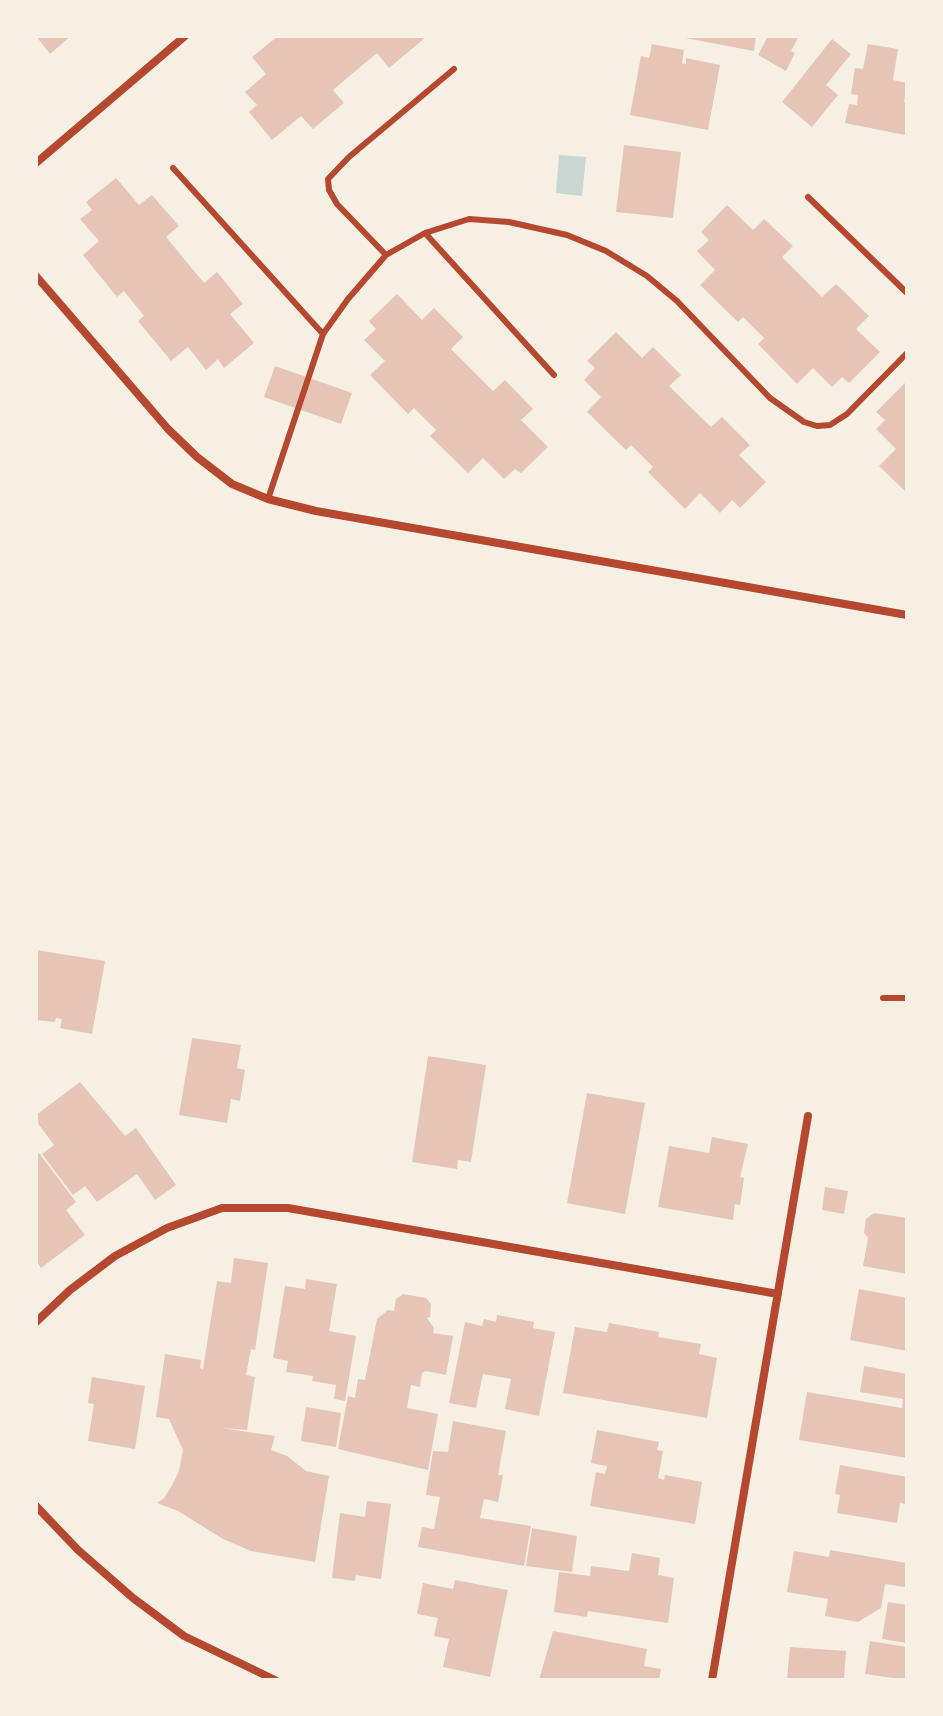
<!DOCTYPE html>
<html>
<head>
<meta charset="utf-8">
<style>
  body { margin:0 }
  #map { position:relative; width:943px; height:1716px; overflow:hidden; background:#f6efe4; font-family:"Exo 2",sans-serif }
  canvas { display:block }
  .frame { position:absolute; inset:0; border:38px solid #f6efe4; pointer-events:none }
</style>
</head>
<body>
<div id="map">
<canvas width="943" height="1716"></canvas>
<div class="frame"></div>
</div>
<script>
const ctx = document.querySelector('canvas').getContext('2d');
ctx.lineJoin = 'round';
function fill(path, color) { ctx.fillStyle = color; ctx.fill(path, 'evenodd'); }
const poly = rows => new Path2D(rows.map(r => 'M' + r).join(''));
function strokePath(path, color, width, dash) { ctx.strokeStyle = color; ctx.lineWidth = width; ctx.lineCap = dash ? 'butt' : 'round'; ctx.setLineDash(dash || []); ctx.stroke(path); }
fill(poly([
  [559,155,586,157,582,196,556,193]
]), '#c9d6d2');
fill(poly([
  [36,36,71,36,50,54],
  [278,36,423,36,425,38,389,68,377,53,333,90,344,103,313,129,301,116,272,140,249,112,257,105,245,92,266,74,252,57],
  [675,36,756,36,754,51],
  [768,36,799,36,791,51,795,53,786,71,758,55],
  [832,39,851,54,826,85,838,95,812,127,782,102],
  [652,44,684,50,682,63,686,64,686,58,720,65,708,130,630,115,641,56,649,58],
  [868,44,898,49,893,80,907,83,904,102,907,103,905,135,845,123,849,104,857,105,858,95,851,94,855,68,863,69],
  [624,145,681,152,673,218,616,212],
  [116,178,139,205,152,195,179,226,166,237,204,283,217,272,243,304,230,314,254,343,224,368,218,359,206,370,188,347,171,361,138,321,144,316,124,291,117,297,83,255,99,241,80,219,92,210,86,202],
  [727,205,753,230,764,219,793,246,782,257,822,297,836,284,869,316,856,329,880,352,849,383,842,377,832,387,813,368,797,384,758,344,764,338,743,317,738,322,700,285,715,270,697,251,709,240,701,232],
  [397,294,422,320,434,308,463,337,451,349,493,391,505,380,533,409,521,420,548,447,521,473,515,469,504,479,483,458,468,473,430,436,436,430,414,408,408,414,370,375,385,361,364,340,376,329,369,321],
  [616,332,642,358,653,347,681,375,669,386,711,427,722,417,750,445,739,455,766,482,740,508,732,500,720,513,700,493,685,509,648,472,653,467,631,445,626,450,587,412,601,397,584,380,595,368,587,361],
  [275,366,352,393,341,424,264,397],
  [907,381,907,493,879,466,896,449,876,429,885,420,876,412],
  [36,950,105,961,92,1034,60,1028,62,1019,56,1018,55,1022,36,1020],
  [192,1038,241,1045,237,1068,245,1070,240,1101,231,1099,227,1123,179,1115],
  [428,1056,486,1065,471,1162,458,1160,457,1169,412,1162],
  [80,1082,125,1136,136,1128,176,1185,155,1200,137,1174,97,1202,85,1186,73,1195,42,1154,54,1145,36,1121,36,1115],
  [587,1093,645,1103,625,1214,567,1203],
  [712,1137,748,1144,740,1177,744,1178,740,1205,735,1204,733,1220,658,1207,669,1146,709,1153],
  [39,1153,76,1202,66,1210,85,1235,41,1268,36,1261,36,1156],
  [825,1187,848,1191,844,1214,822,1210],
  [874,1213,907,1218,907,1274,863,1266,868,1238,864,1233,866,1219],
  [234,1258,268,1263,255,1350,251,1349,246,1375,255,1377,247,1430,221,1428,275,1436,271,1450,287,1456,306,1471,329,1476,315,1562,251,1551,223,1539,178,1511,157,1503,164,1498,171,1487,179,1471,183,1450,169,1419,156,1417,165,1354,201,1360,200,1368,203,1369,217,1281,231,1283],
  [306,1279,337,1284,329,1331,356,1336,345,1401,334,1399,336,1385,312,1381,313,1376,286,1372,288,1361,273,1358,285,1286,305,1289],
  [859,1289,907,1298,907,1351,850,1340],
  [403,1294,426,1298,431,1304,430,1317,427,1318,434,1328,433,1333,453,1336,446,1375,426,1371,422,1373,420,1387,411,1385,407,1408,438,1414,428,1470,338,1449,348,1396,355,1398,358,1379,365,1380,377,1319,388,1310,394,1311,396,1299],
  [497,1315,534,1322,533,1328,555,1332,539,1416,505,1409,511,1379,483,1374,476,1408,449,1403,465,1322,482,1326,484,1319,496,1322],
  [609,1323,659,1332,658,1337,701,1344,699,1354,717,1358,707,1418,563,1393,575,1327,607,1332],
  [864,1366,907,1374,907,1458,799,1440,807,1392,902,1408,903,1399,860,1392],
  [92,1377,145,1386,135,1449,88,1441,94,1404,88,1403],
  [306,1407,341,1413,336,1447,301,1441],
  [453,1421,506,1431,498,1475,503,1475,498,1502,484,1499,480,1518,531,1526,524,1566,418,1547,422,1527,434,1529,440,1497,426,1495,433,1451,448,1452],
  [597,1430,659,1442,657,1450,663,1451,658,1478,664,1480,665,1475,702,1482,695,1524,590,1506,596,1472,605,1474,607,1466,591,1463],
  [840,1465,907,1477,907,1504,900,1503,897,1523,837,1513,840,1495,835,1494],
  [367,1501,391,1504,381,1579,356,1575,355,1581,332,1578,340,1513,365,1517],
  [532,1528,577,1536,572,1572,526,1566],
  [830,1550,907,1563,905,1587,885,1584,881,1608,858,1622,825,1616,828,1599,787,1592,794,1551,829,1557],
  [632,1553,660,1558,658,1575,674,1578,668,1623,588,1611,587,1617,554,1612,559,1572,590,1576,591,1566,629,1571],
  [455,1580,508,1590,490,1677,443,1667,449,1639,434,1636,438,1618,417,1614,423,1583,453,1589],
  [888,1602,907,1605,907,1643,882,1639],
  [553,1631,647,1649,644,1666,661,1669,659,1680,539,1680],
  [870,1641,907,1647,907,1680,865,1674],
  [790,1647,846,1651,844,1680,787,1680]
]), '#e6c5b7');
strokePath(poly([
  [173,168,323,334],
  [808,197,907,293],
  [425,233,554,375],
  [386,255,337,204,329,190,328,179,349,157,454,69],
  [268,499,323,334,348,299,386,255,425,233,469,219,509,222,567,235,606,251,647,276,677,301,770,398,804,422,817,426,830,425,847,414,907,353],
  [883,998,907,998]
]), '#b5482f', 6);
strokePath(poly([
  [36,163,185,36],
  [36,276,168,429,197,457,232,484,268,499,316,511,907,615],
  [36,1322,70,1290,115,1256,167,1228,222,1208,288,1208,778,1294],
  [36,1506,78,1550,133,1598,184,1636,275,1680],
  [712,1680,808,1116]
]), '#b5482f', 8);
</script>
</body>
</html>
